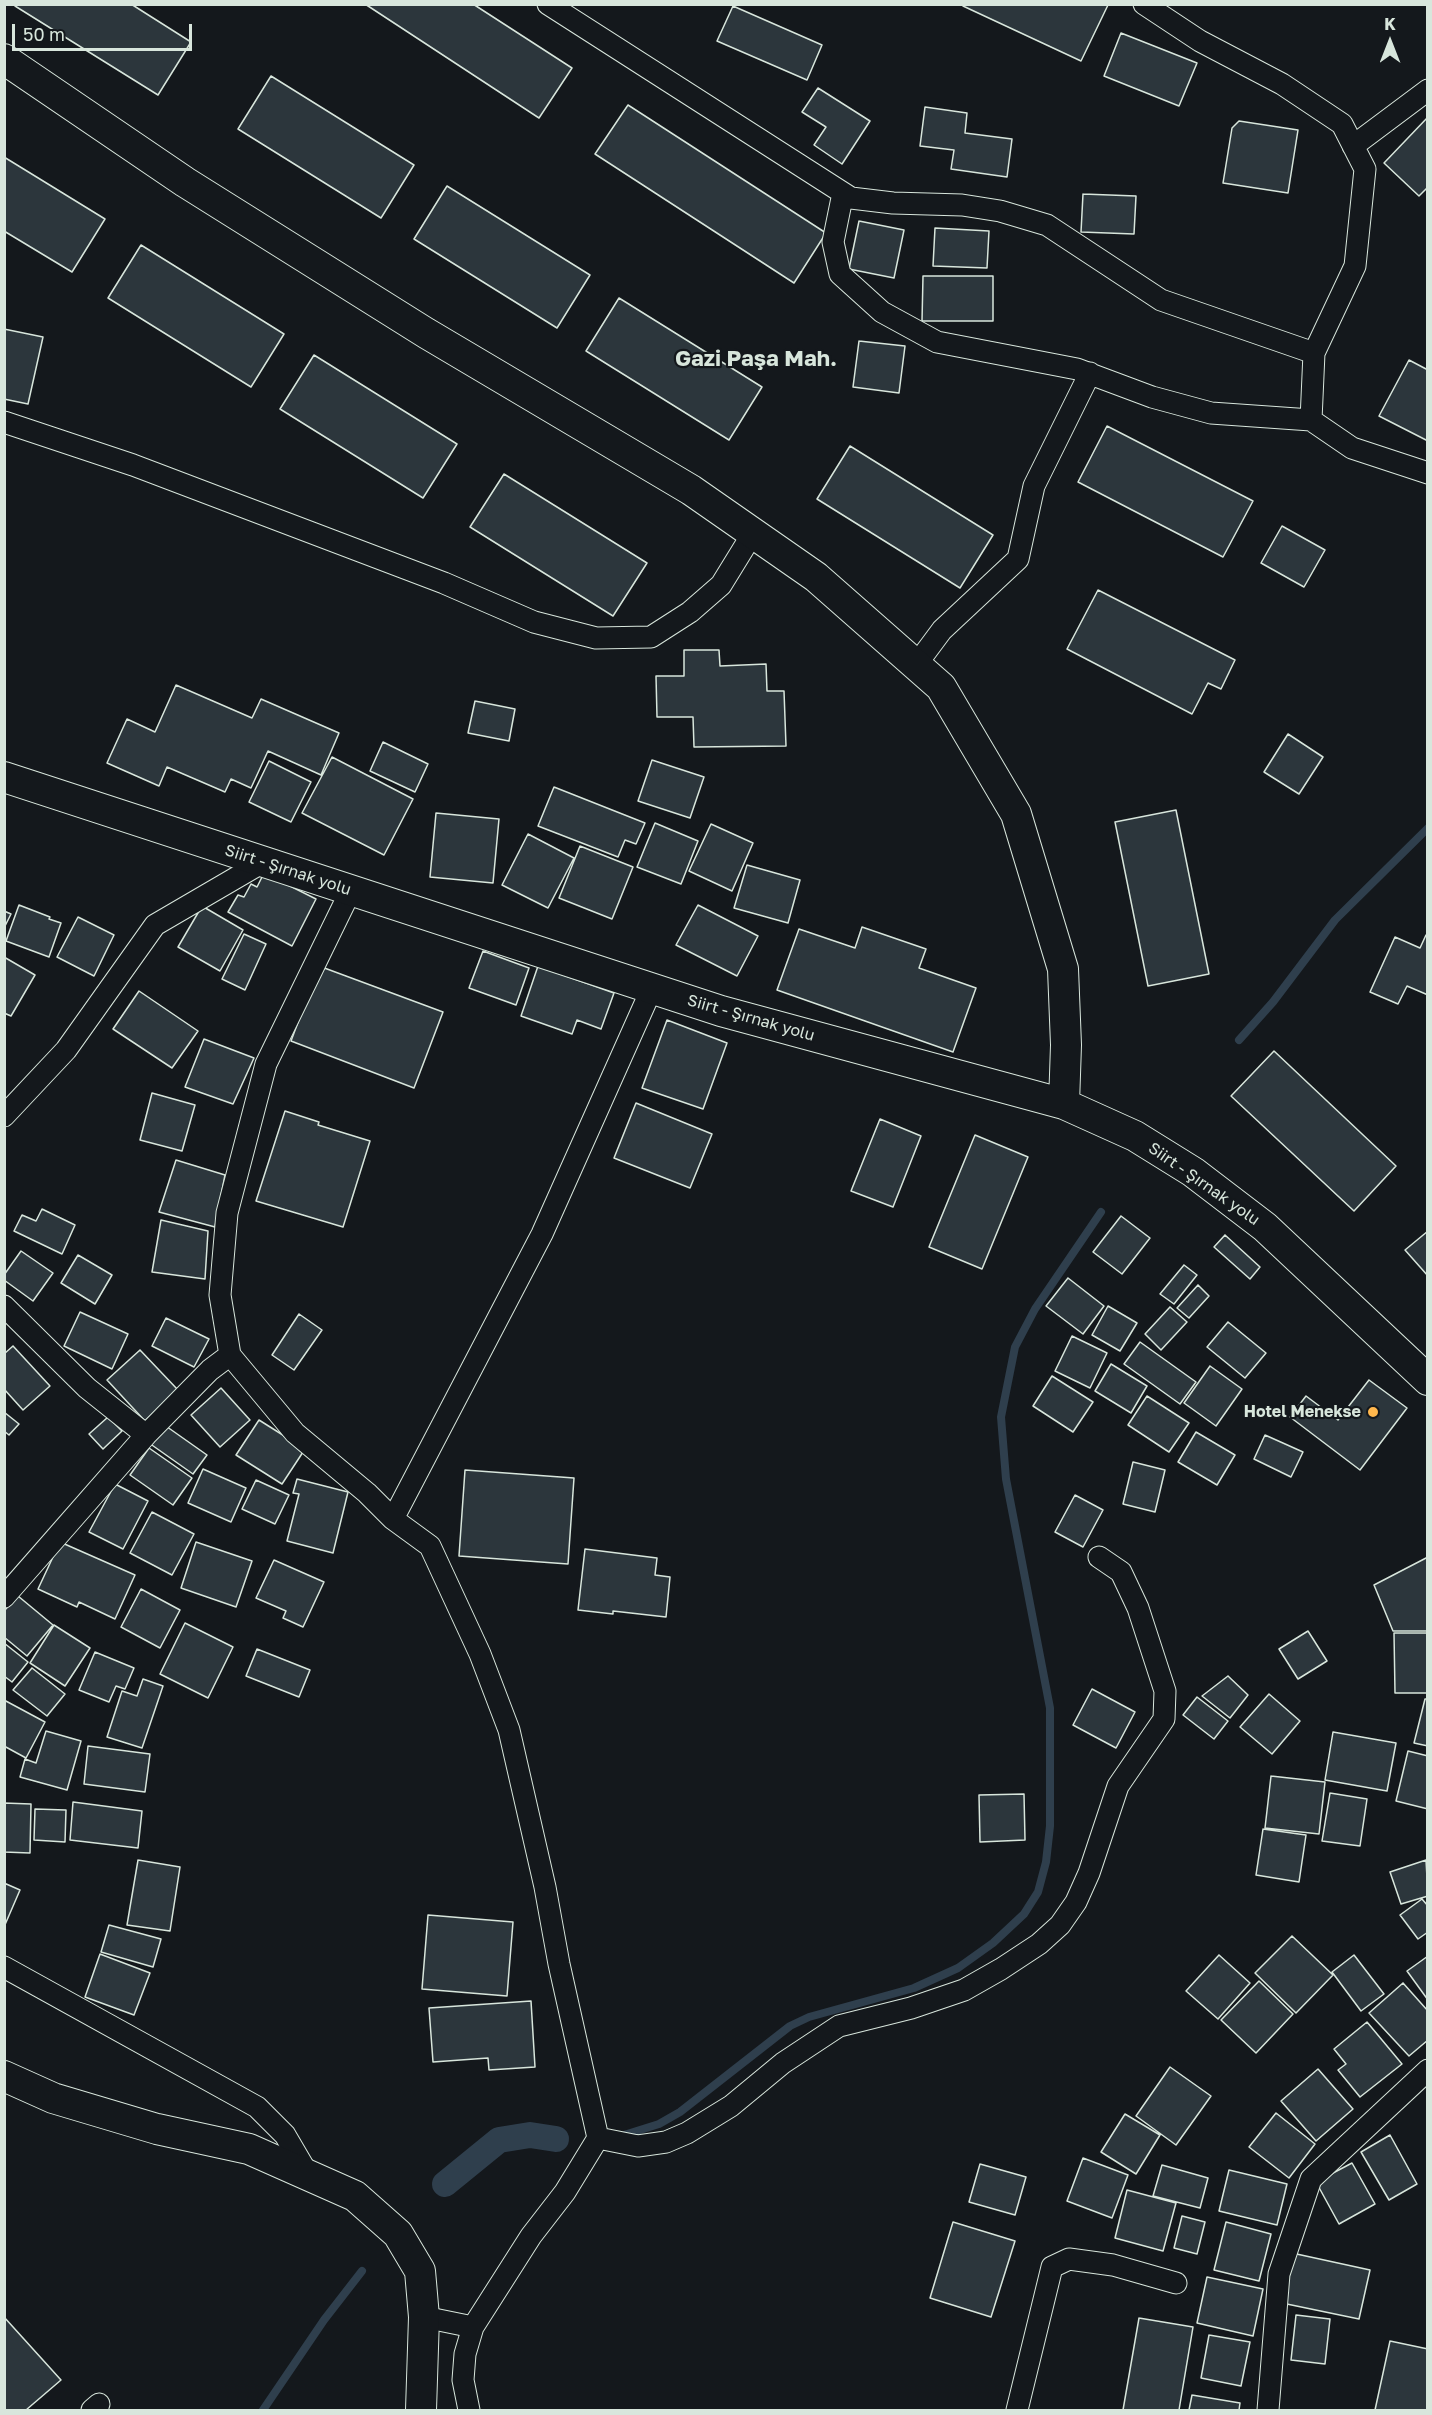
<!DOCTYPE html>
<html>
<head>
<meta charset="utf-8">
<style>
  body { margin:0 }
  #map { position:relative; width:1432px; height:2415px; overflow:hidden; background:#14181c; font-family:"Golos Text",sans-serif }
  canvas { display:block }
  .frame { position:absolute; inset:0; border:6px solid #d8e6dc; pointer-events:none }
  .north { position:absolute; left:1360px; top:12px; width:60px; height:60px; -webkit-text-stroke:4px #14181c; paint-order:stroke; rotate:0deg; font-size:16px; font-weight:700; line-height:24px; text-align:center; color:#d8e6dc }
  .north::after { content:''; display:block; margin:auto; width:21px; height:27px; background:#d8e6dc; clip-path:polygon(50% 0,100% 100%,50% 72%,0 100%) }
  .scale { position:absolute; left:12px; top:24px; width:180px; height:27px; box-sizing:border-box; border:3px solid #d8e6dc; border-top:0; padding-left:8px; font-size:18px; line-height:21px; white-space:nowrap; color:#d8e6dc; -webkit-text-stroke:4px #14181c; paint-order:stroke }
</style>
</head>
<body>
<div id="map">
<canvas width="1432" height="2415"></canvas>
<div class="frame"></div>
<div class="north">K</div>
<div class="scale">50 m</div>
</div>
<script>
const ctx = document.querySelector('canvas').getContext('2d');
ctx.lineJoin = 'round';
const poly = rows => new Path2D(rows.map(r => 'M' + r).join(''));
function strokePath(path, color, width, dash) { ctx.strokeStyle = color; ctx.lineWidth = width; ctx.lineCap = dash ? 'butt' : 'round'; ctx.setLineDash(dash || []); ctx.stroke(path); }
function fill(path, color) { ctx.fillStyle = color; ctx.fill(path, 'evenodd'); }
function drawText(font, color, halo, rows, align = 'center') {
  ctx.font = font + ' "Golos Text",sans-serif'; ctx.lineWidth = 4.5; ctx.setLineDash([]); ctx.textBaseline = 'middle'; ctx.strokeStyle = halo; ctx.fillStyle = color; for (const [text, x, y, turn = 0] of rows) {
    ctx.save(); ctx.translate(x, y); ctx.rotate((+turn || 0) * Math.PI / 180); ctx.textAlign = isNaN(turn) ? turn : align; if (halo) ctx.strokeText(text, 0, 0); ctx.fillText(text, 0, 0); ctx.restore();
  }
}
strokePath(poly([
  [1239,1040,1273,1002,1335,920,1428,828],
  [624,2135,659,2124,680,2112,790,2026,809,2017,914,1988,958,1968,993,1943,1024,1914,1038,1892,1046,1862,1050,1826,1050,1708,1006,1479,1001,1417,1015,1347,1035,1309,1101,1212],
  [263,2410,324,2320,362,2271]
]), '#2f3f4d', 8);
strokePath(poly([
  [445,2184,499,2140,530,2135,556,2139]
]), '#2f3f4d', 26);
const building = poly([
  [16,4,131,4,191,42,158,95,15,6,16,4],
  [365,4,473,4,572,68,539,118,365,4],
  [963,4,1106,4,1108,5,1081,61,963,6,963,4],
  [733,6,822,45,807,80,717,41,733,6],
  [1121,33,1197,63,1179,106,1104,76,1121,33],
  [271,76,414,165,381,218,238,129,271,76],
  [818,88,870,121,842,164,814,145,826,127,802,112,818,88],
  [628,105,826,233,794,283,595,154,628,105],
  [925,107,967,113,965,133,1012,139,1007,177,951,169,954,150,920,146,925,107],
  [1428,117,1428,187,1419,196,1384,163,1428,117],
  [1239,121,1298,130,1288,193,1223,183,1232,128,1239,121],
  [4,157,105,219,72,272,4,231,4,157],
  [447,186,590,275,557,328,414,239,447,186],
  [1083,194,1136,196,1134,234,1081,232,1083,194],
  [859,221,904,230,894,278,849,269,859,221],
  [935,228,989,231,987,268,933,266,935,228],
  [141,245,284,334,251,387,108,298,141,245],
  [923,276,993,276,993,321,922,321,923,276],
  [619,298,762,387,729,440,586,351,619,298],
  [4,329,43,337,28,404,4,399,4,329],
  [859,341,905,346,899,393,853,387,859,341],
  [314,355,457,444,423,498,280,409,314,355],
  [1409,360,1428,370,1428,441,1379,416,1409,360],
  [1107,426,1253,501,1223,557,1078,482,1107,426],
  [850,446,993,535,960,588,817,499,850,446],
  [504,474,647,563,613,616,470,527,504,474],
  [1282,526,1325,550,1304,587,1261,563,1282,526],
  [1098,590,1235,660,1221,689,1208,683,1192,714,1067,649,1098,590],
  [684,650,719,650,720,666,766,664,767,691,784,691,786,746,694,747,693,717,657,717,656,676,684,676,684,650],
  [176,685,252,718,261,699,339,733,321,775,268,751,251,788,231,779,225,792,167,767,159,786,107,763,127,719,155,732,176,685],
  [475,701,515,709,509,741,468,733,475,701],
  [1288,734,1323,757,1299,794,1264,772,1288,734],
  [383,742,428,764,415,792,370,771,383,742],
  [332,757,413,799,384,855,302,813,332,757],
  [652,760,704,777,690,818,638,801,652,760],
  [269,761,311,782,291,822,249,802,269,761],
  [554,787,645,823,636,844,625,840,618,857,538,826,554,787],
  [1176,810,1209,974,1148,986,1115,822,1176,810],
  [436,813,499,819,493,883,430,877,436,813],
  [655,823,698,841,681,884,637,867,655,823],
  [711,824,753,843,732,891,689,871,711,824],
  [528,834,574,858,548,908,502,885,528,834],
  [580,846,633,867,612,919,559,898,580,846],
  [747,865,800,880,788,923,734,908,747,865],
  [264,873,316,899,292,946,228,912,238,895,244,897,251,884,257,887,264,873],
  [19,905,50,917,49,919,61,923,49,957,6,941,19,905],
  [698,905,758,936,737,976,676,945,698,905],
  [202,906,243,930,220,971,178,947,202,906],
  [4,911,11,914,4,928,4,911],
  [78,917,114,935,94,976,57,957,78,917],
  [862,927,926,949,919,968,976,988,953,1052,777,990,799,929,855,948,862,927],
  [244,934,266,944,245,990,222,979,244,934],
  [1426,935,1428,936,1428,995,1407,986,1398,1004,1370,992,1395,937,1420,948,1426,935],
  [483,951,529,968,516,1005,469,988,483,951],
  [4,957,35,975,11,1016,4,1013,4,957],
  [319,966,443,1012,414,1088,291,1041,319,966],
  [538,966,614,993,601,1029,577,1020,572,1034,521,1016,538,966],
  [139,991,198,1031,172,1068,113,1029,139,991],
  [667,1020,727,1043,703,1109,642,1088,667,1020],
  [204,1039,254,1058,233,1104,185,1087,204,1039],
  [1274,1051,1396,1166,1354,1211,1231,1096,1274,1051],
  [152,1093,195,1105,182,1151,140,1140,152,1093],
  [636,1103,712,1134,690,1188,614,1158,636,1103],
  [285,1111,319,1122,318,1125,370,1141,343,1227,256,1201,285,1111],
  [880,1119,921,1136,893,1207,851,1191,880,1119],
  [975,1135,1028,1157,982,1269,929,1247,975,1135],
  [176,1160,225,1175,215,1227,159,1212,176,1160],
  [42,1209,75,1225,62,1254,14,1231,22,1215,36,1221,42,1209],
  [1121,1216,1150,1238,1122,1274,1093,1252,1121,1216],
  [161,1220,208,1231,205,1279,152,1272,161,1220],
  [1428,1231,1428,1276,1405,1250,1428,1231],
  [1225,1235,1260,1267,1250,1279,1214,1247,1225,1235],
  [21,1251,53,1273,33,1301,4,1280,4,1275,21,1251],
  [78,1255,112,1275,95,1304,61,1283,78,1255],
  [1184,1265,1197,1275,1174,1304,1160,1294,1184,1265],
  [1068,1278,1104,1306,1083,1334,1046,1306,1068,1278],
  [1198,1285,1209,1296,1189,1318,1177,1308,1198,1285],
  [1108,1306,1137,1323,1120,1351,1092,1335,1108,1306],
  [1170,1307,1187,1322,1161,1350,1145,1334,1170,1307],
  [80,1312,128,1334,112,1369,64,1346,80,1312],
  [299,1314,322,1330,294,1370,272,1355,299,1314],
  [166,1318,209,1339,194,1367,152,1346,166,1318],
  [1228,1322,1266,1353,1245,1378,1207,1347,1228,1322],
  [1072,1336,1107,1353,1090,1388,1055,1371,1072,1336],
  [1140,1342,1196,1382,1180,1404,1124,1364,1140,1342],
  [13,1346,50,1386,23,1410,4,1389,4,1354,13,1346],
  [140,1350,178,1390,145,1421,107,1380,140,1350],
  [1111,1364,1147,1386,1131,1413,1095,1391,1111,1364],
  [1210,1366,1242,1389,1216,1426,1184,1403,1210,1366],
  [1052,1376,1093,1402,1073,1432,1033,1406,1052,1376],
  [1369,1380,1407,1408,1360,1470,1290,1417,1306,1396,1338,1420,1369,1380],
  [221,1388,250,1420,220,1447,191,1415,221,1388],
  [1147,1396,1189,1423,1169,1452,1128,1425,1147,1396],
  [4,1412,19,1424,9,1435,4,1431,4,1412],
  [108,1417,122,1431,103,1449,89,1434,108,1417],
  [259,1420,305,1449,282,1484,236,1455,259,1420],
  [163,1424,207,1455,193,1474,149,1443,163,1424],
  [1196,1432,1235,1455,1217,1485,1178,1462,1196,1432],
  [1265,1435,1303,1452,1291,1477,1254,1459,1265,1435],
  [149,1448,192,1478,173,1505,130,1475,149,1448],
  [1133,1462,1165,1470,1155,1512,1123,1504,1133,1462],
  [203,1469,246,1488,231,1522,188,1503,203,1469],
  [465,1470,574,1478,568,1564,459,1556,465,1470],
  [297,1479,348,1492,333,1553,287,1541,299,1494,293,1493,297,1479],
  [256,1480,289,1495,275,1524,242,1509,256,1480],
  [115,1484,148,1501,123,1549,89,1532,115,1484],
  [1075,1495,1103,1510,1083,1547,1055,1532,1075,1495],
  [152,1512,194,1534,172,1575,130,1553,152,1512],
  [60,1542,135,1575,115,1619,79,1602,77,1607,38,1589,60,1542],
  [196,1542,252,1561,236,1607,181,1588,196,1542],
  [585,1549,657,1558,655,1575,670,1577,666,1617,613,1611,613,1614,578,1610,585,1549],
  [1428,1557,1428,1631,1393,1631,1374,1585,1428,1557],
  [274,1560,324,1582,303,1627,283,1618,286,1611,256,1598,274,1560],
  [141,1589,180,1610,160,1648,121,1627,141,1589],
  [18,1596,53,1625,27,1656,4,1637,4,1611,18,1596],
  [185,1623,233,1647,208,1698,160,1674,185,1623],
  [54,1625,90,1648,65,1686,30,1663,54,1625],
  [1308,1631,1327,1661,1298,1679,1279,1649,1308,1631],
  [1394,1633,1428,1633,1428,1693,1395,1693,1394,1633],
  [4,1643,28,1662,12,1682,4,1676,4,1643],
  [257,1649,310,1670,299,1697,246,1676,257,1649],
  [95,1652,134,1668,125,1689,116,1686,109,1702,79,1690,95,1652],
  [32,1668,65,1694,47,1716,13,1690,32,1668],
  [1228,1676,1248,1695,1230,1718,1202,1696,1228,1676],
  [143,1679,163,1686,142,1748,107,1737,122,1691,137,1696,143,1679],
  [1092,1689,1135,1712,1116,1748,1073,1725,1092,1689],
  [1269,1694,1300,1721,1272,1754,1240,1727,1269,1694],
  [1197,1697,1228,1721,1214,1739,1183,1715,1197,1697],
  [1425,1699,1428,1699,1428,1746,1414,1743,1425,1699],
  [4,1700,45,1722,26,1758,4,1746,4,1700],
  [46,1731,81,1741,67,1790,20,1777,25,1759,36,1763,46,1731],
  [1333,1732,1396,1743,1387,1791,1325,1780,1333,1732],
  [88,1746,150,1754,145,1792,84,1784,88,1746],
  [1408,1751,1428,1756,1428,1809,1396,1801,1408,1751],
  [1271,1776,1325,1782,1319,1834,1265,1828,1271,1776],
  [1330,1793,1367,1799,1360,1846,1322,1841,1330,1793],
  [1024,1794,1025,1840,980,1842,979,1795,1024,1794],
  [73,1802,142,1811,138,1848,70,1840,73,1802],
  [4,1803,31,1804,30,1853,4,1852,4,1803],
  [35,1809,66,1810,65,1842,34,1840,35,1809],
  [1263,1829,1306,1835,1299,1882,1256,1875,1263,1829],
  [138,1860,180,1867,170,1931,127,1925,138,1860],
  [1426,1860,1428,1896,1401,1904,1390,1872,1426,1860],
  [4,1883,20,1890,4,1927,4,1883],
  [1422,1899,1428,1906,1428,1932,1418,1939,1400,1915,1422,1899],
  [428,1915,513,1922,507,1996,422,1989,428,1915],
  [109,1925,161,1939,153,1967,101,1952,109,1925],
  [1292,1936,1333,1975,1296,2013,1255,1973,1292,1936],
  [100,1954,150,1973,134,2015,85,1997,100,1954],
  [1219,1955,1250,1983,1218,2019,1186,1991,1219,1955],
  [1354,1955,1384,1994,1361,2011,1332,1972,1354,1955],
  [1428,1956,1428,2000,1407,1971,1428,1956],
  [1259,1981,1293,2014,1256,2053,1221,2020,1259,1981],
  [1403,1983,1428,2011,1428,2040,1409,2056,1369,2013,1403,1983],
  [531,2001,535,2067,489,2070,488,2058,433,2062,429,2008,531,2001],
  [1367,2022,1402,2064,1360,2097,1338,2070,1346,2064,1334,2049,1367,2022],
  [1170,2067,1211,2096,1176,2145,1136,2116,1170,2067],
  [1318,2069,1353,2109,1316,2141,1281,2101,1318,2069],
  [1276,2113,1315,2144,1289,2178,1249,2147,1276,2113],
  [1125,2114,1160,2135,1136,2174,1101,2152,1125,2114],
  [1390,2135,1417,2184,1389,2200,1361,2152,1390,2135],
  [1083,2158,1128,2175,1112,2218,1067,2201,1083,2158],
  [1352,2163,1375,2204,1339,2224,1316,2182,1352,2163],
  [980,2164,1026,2177,1015,2215,969,2202,980,2164],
  [1162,2165,1208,2178,1200,2208,1153,2196,1162,2165],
  [1229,2170,1287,2184,1277,2225,1219,2211,1229,2170],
  [1127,2190,1176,2203,1163,2251,1115,2238,1127,2190],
  [1182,2216,1205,2222,1197,2254,1174,2248,1182,2216],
  [953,2222,1015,2241,991,2317,930,2298,953,2222],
  [1226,2222,1271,2234,1259,2281,1214,2270,1226,2222],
  [1292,2253,1370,2270,1359,2319,1282,2303,1292,2253],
  [1207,2277,1263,2289,1253,2336,1197,2323,1207,2277],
  [1296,2315,1330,2319,1325,2364,1291,2360,1296,2315],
  [4,2317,61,2380,26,2410,4,2410,4,2317],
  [1139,2318,1193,2327,1179,2410,1123,2410,1139,2318],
  [1209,2335,1250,2342,1241,2386,1201,2378,1209,2335],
  [1390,2341,1428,2349,1428,2410,1375,2410,1390,2341],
  [1192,2395,1240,2403,1239,2410,1189,2410,1192,2395]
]);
fill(building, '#2c363c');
strokePath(building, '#d8e6dc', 1.5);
const street = poly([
  [548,4,851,198,893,203,962,205,1000,211,1047,225,1161,300,1314,353],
  [1144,4,1200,41,1282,84,1342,124,1365,169,1355,266,1314,353,1311,420],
  [1353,146,1428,90],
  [843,193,833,242,840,274,882,312,937,342,1077,369,1152,397,1211,413,1311,420,1352,448,1428,473],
  [4,422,133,465,444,583,534,622,596,638,651,637,690,612,721,585,753,533],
  [916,665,942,630,1018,559,1034,486,1090,373],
  [4,1116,66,1050,155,925,263,862],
  [4,1306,87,1388,146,1435],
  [230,1355,220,1295,227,1213,266,1064,351,890],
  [393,1519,542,1234,652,988],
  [4,1597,146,1435,210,1370,230,1355,295,1433,367,1493,393,1519,430,1546,480,1654,509,1730,545,1887,559,1964,598,2138,565,2192,531,2236,473,2327,424,2317],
  [4,1967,257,2107,285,2135,309,2176],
  [598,2138,638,2146,666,2142,687,2133,731,2106,783,2063,839,2026,911,2008,964,1990,1001,1969,1039,1944,1060,1925,1076,1902,1089,1873,1118,1786,1164,1719,1165,1691,1138,1608,1121,1572,1099,1557],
  [92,2410,99,2404],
  [469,2410,463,2380,465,2354,473,2327],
  [1017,2410,1052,2267,1069,2259,1113,2265,1176,2283],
  [1268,2410,1279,2274,1311,2179,1428,2070]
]);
const secondary = poly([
  [4,59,185,182,426,333,691,490,816,577,941,687,1016,814,1063,969,1066,1045,1064,1104],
  [4,777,721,1011,1064,1104,1135,1136,1193,1172,1265,1227,1428,1380],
  [4,2076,53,2098,157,2129,249,2149,355,2196,398,2234,420,2271,424,2317,421,2410]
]);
strokePath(street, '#d8e6dc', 23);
strokePath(secondary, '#d8e6dc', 32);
strokePath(street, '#14181c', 21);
strokePath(secondary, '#14181c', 30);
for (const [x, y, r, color] of [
  [1373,1412,6,"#ffb74d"]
]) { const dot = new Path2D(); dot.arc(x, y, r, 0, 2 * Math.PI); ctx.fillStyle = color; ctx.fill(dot); strokePath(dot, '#14181c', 2); }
drawText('16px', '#d8e6dc', '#14181c', [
  ["Siirt - Şırnak yolu",288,870,18],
  ["Siirt - Şırnak yolu",751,1018,16],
  ["Siirt - Şırnak yolu",1204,1184,35]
]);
drawText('bold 16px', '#d8e6dc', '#14181c', [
  ["Hotel Menekse",1361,1412]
], 'right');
drawText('bold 22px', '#d8e6dc', '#14181c', [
  ["Gazi Paşa Mah.",756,359]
]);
</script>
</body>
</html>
